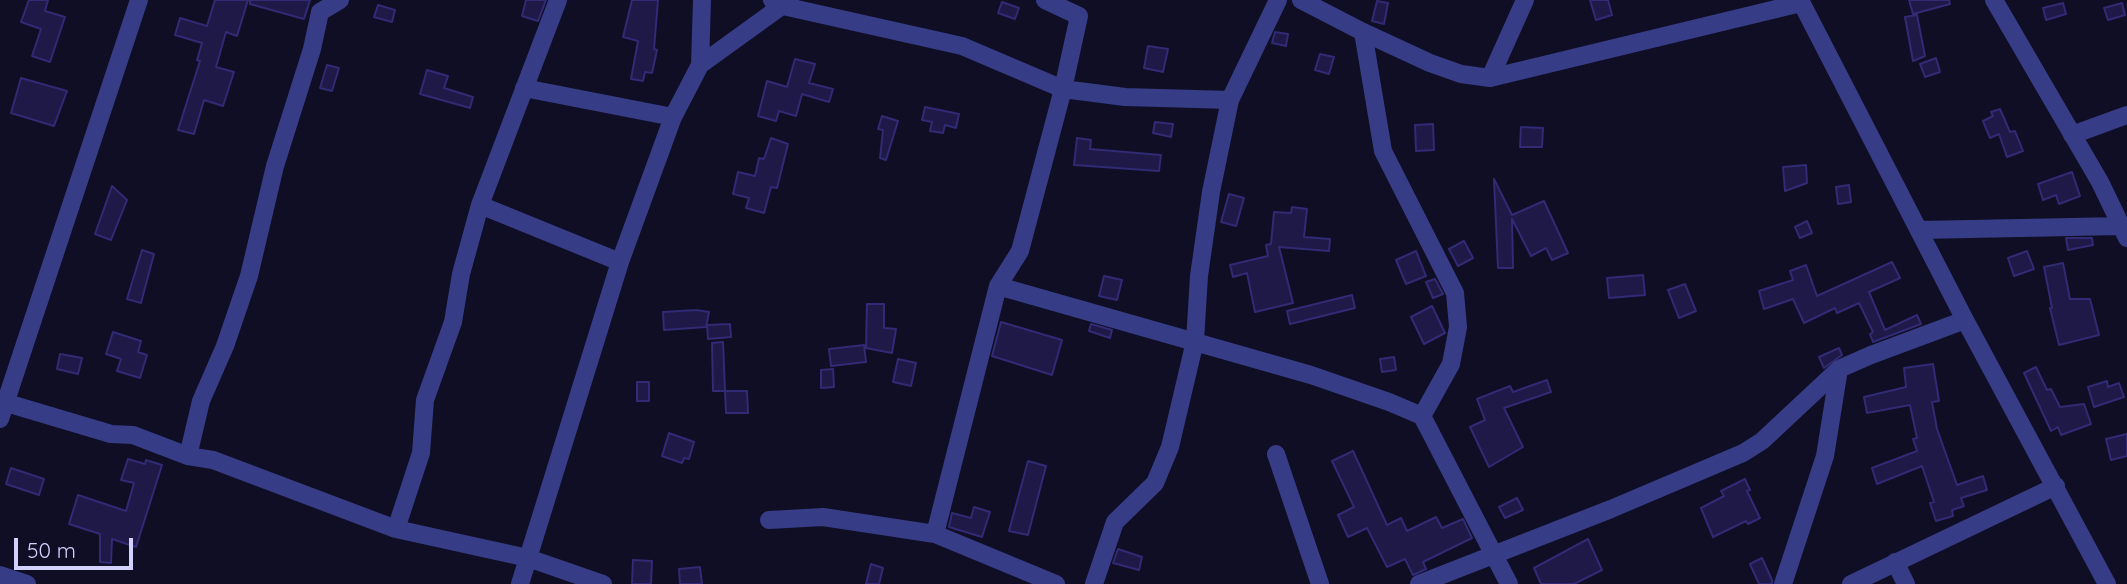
<!DOCTYPE html>
<html>
<head>
<meta charset="utf-8">
<style>
  body { margin:0 }
  #map { position:relative; width:2127px; height:584px; overflow:hidden; background:#0f0e25; font-family:Quicksand,sans-serif }
  canvas { display:block }
  .scale { position:absolute; left:14px; top:538px; width:119px; height:32px; box-sizing:border-box; border:4px solid #d3d2ff; border-top:0; padding-left:9px; font-size:21px; line-height:24px; white-space:nowrap; color:#d3d2ff; -webkit-text-stroke:5px #0f0e25; paint-order:stroke }
</style>
</head>
<body>
<div id="map">
<canvas width="2127" height="584"></canvas>
<div class="scale">50 m</div>
</div>
<script>
const ctx = document.querySelector('canvas').getContext('2d');
ctx.lineJoin = 'round';
function fill(path, color) { ctx.fillStyle = color; ctx.fill(path, 'evenodd'); }
const poly = rows => new Path2D(rows.map(r => 'M' + r).join(''));
function strokePath(path, color, width, dash) { ctx.strokeStyle = color; ctx.lineWidth = width; ctx.lineCap = dash ? 'butt' : 'round'; ctx.setLineDash(dash || []); ctx.stroke(path); }
const building = poly([
  [29,0,48,0,45,11,65,17,50,62,32,56,41,29,21,22,29,0],
  [215,0,248,0,237,36,226,32,216,67,234,72,223,106,204,100,194,134,178,130,200,61,197,60,202,43,175,35,180,18,207,26,215,0],
  [250,0,310,0,304,19,250,4,250,0],
  [526,0,546,0,538,21,522,16,526,0],
  [632,0,658,0,654,49,657,50,652,73,645,72,643,81,631,79,638,41,623,37,632,0],
  [1590,0,1608,0,1612,15,1596,20,1590,0],
  [1909,0,1949,0,1950,4,1913,14,1909,0],
  [1377,1,1388,3,1384,24,1372,21,1377,1],
  [1002,2,1019,8,1015,19,998,13,1002,2],
  [2063,3,2066,14,2046,20,2043,8,2063,3],
  [2122,3,2125,15,2108,20,2104,8,2122,3],
  [378,5,395,10,392,22,374,17,378,5],
  [1917,15,1925,56,1913,61,1905,17,1917,15],
  [1275,32,1288,34,1286,46,1272,43,1275,32],
  [1148,46,1168,49,1163,72,1144,68,1148,46],
  [1320,54,1334,57,1329,74,1315,70,1320,54],
  [1936,58,1940,72,1925,77,1920,64,1936,58],
  [795,59,815,64,809,83,833,89,829,102,802,94,796,116,779,111,776,121,758,116,767,81,787,87,795,59],
  [327,65,339,68,332,91,320,88,327,65],
  [427,70,448,76,444,88,473,97,470,108,420,94,427,70],
  [21,78,67,91,54,126,11,113,21,78],
  [925,107,959,114,956,128,945,125,943,133,930,131,932,122,922,120,925,107],
  [2000,109,2010,132,2015,131,2023,151,2007,157,1999,134,1990,138,1983,121,1993,116,1991,112,2000,109],
  [882,116,898,121,886,160,880,158,883,130,878,129,882,116],
  [1155,122,1173,124,1171,137,1153,133,1155,122],
  [1433,124,1434,150,1416,151,1415,125,1433,124],
  [1521,127,1543,128,1542,147,1520,147,1521,127],
  [771,138,788,144,777,188,771,187,764,213,746,208,749,198,733,194,738,172,755,176,759,158,764,159,771,138],
  [1077,138,1091,140,1090,149,1161,155,1159,171,1074,165,1077,138],
  [1806,165,1807,183,1785,191,1783,167,1806,165],
  [2072,172,2080,196,2059,204,2056,195,2043,200,2038,184,2072,172],
  [1494,179,1512,215,1544,201,1568,253,1552,260,1546,248,1531,256,1512,219,1513,268,1498,268,1494,179],
  [1849,185,1851,202,1838,204,1836,187,1849,185],
  [112,186,127,200,111,240,95,234,112,186],
  [1229,194,1244,198,1236,226,1221,222,1229,194],
  [1292,207,1307,209,1304,237,1330,239,1329,251,1279,247,1293,303,1255,312,1247,273,1233,277,1230,265,1268,256,1266,245,1271,244,1274,212,1291,213,1292,207],
  [1807,221,1812,233,1800,238,1795,227,1807,221],
  [2066,238,2092,238,2093,245,2068,250,2066,238],
  [1464,241,1473,258,1458,266,1449,249,1464,241],
  [142,250,154,254,141,303,127,299,142,250],
  [1416,251,1426,276,1406,284,1396,260,1416,251],
  [2027,251,2034,269,2014,276,2008,258,2027,251],
  [1892,262,1900,278,1869,292,1885,330,1917,315,1921,324,1873,342,1870,334,1873,332,1859,303,1837,313,1835,308,1804,323,1793,299,1764,309,1759,291,1793,280,1790,271,1806,265,1817,296,1892,262],
  [2063,263,2070,299,2090,299,2099,335,2059,345,2050,308,2052,308,2044,267,2063,263],
  [1643,275,1645,295,1609,298,1607,278,1643,275],
  [1104,276,1122,280,1117,300,1099,296,1104,276],
  [1435,279,1443,294,1433,298,1426,282,1435,279],
  [1685,284,1696,311,1679,318,1668,290,1685,284],
  [1352,295,1355,308,1290,324,1287,311,1352,295],
  [867,304,884,304,884,328,896,329,892,353,866,348,867,304],
  [1432,306,1445,333,1424,344,1411,317,1432,306],
  [696,310,709,312,706,327,664,330,663,312,696,310],
  [1001,322,1062,340,1052,375,992,356,1001,322],
  [730,324,731,337,708,339,707,325,730,324],
  [1091,324,1112,330,1110,338,1089,331,1091,324],
  [113,332,141,341,138,352,147,355,140,378,117,371,121,359,106,354,113,332],
  [723,342,725,391,713,391,712,343,723,342],
  [864,345,866,362,831,366,829,349,864,345],
  [1839,348,1842,355,1824,368,1819,357,1839,348],
  [60,354,82,358,78,374,57,369,60,354],
  [1394,357,1396,370,1382,372,1380,359,1394,357],
  [898,359,916,363,911,386,893,382,898,359],
  [1933,364,1939,401,1932,402,1937,429,1957,485,1983,476,1987,490,1961,498,1964,506,1952,510,1953,516,1936,521,1930,503,1934,502,1922,466,1877,484,1872,468,1917,451,1913,439,1917,438,1910,405,1867,413,1864,397,1906,387,1904,368,1933,364],
  [2036,367,2047,390,2051,389,2060,407,2084,404,2091,424,2061,435,2058,427,2051,431,2024,373,2036,367],
  [833,369,834,387,821,388,821,370,833,369],
  [1547,380,1551,392,1504,408,1523,447,1489,467,1470,427,1485,420,1477,399,1510,386,1513,392,1547,380],
  [2107,381,2108,387,2119,383,2124,397,2094,407,2088,387,2107,381],
  [637,382,649,382,649,401,637,401,637,382],
  [725,391,747,391,748,413,726,413,725,391],
  [669,433,694,442,689,459,684,458,682,463,662,456,669,433],
  [2127,434,2127,456,2111,460,2106,439,2127,434],
  [1353,451,1387,525,1401,518,1407,531,1436,517,1442,528,1463,519,1472,538,1425,561,1423,562,1426,569,1413,575,1405,559,1387,567,1367,528,1348,537,1338,515,1354,507,1332,461,1353,451],
  [128,459,145,464,146,460,162,465,136,547,112,539,111,563,100,562,100,534,69,524,78,495,126,511,134,483,121,480,128,459],
  [1028,461,1046,466,1028,535,1009,531,1028,461],
  [11,468,44,479,39,495,6,484,11,468],
  [1745,479,1750,490,1747,491,1760,518,1748,524,1746,521,1713,537,1701,508,1724,496,1721,491,1745,479],
  [1517,498,1523,510,1505,518,1499,507,1517,498],
  [974,507,990,512,982,537,949,527,952,513,971,518,974,507],
  [1588,539,1602,570,1574,584,1541,584,1534,568,1588,539],
  [1118,549,1142,557,1139,570,1113,563,1118,549],
  [1762,558,1772,580,1772,584,1759,584,1750,564,1762,558],
  [633,560,652,561,651,584,632,584,633,560],
  [871,564,883,568,879,584,866,584,871,564],
  [700,567,702,584,680,584,679,569,700,567]
]);
fill(building, '#1e1947');
strokePath(building, '#312a74', 2);
strokePath(poly([
  [772,0,783,6,962,46,1063,89,1125,97,1230,100],
  [1301,0,1363,32,1430,63,1461,74,1490,78,1801,3],
  [1800,0,1965,320,2107,584],
  [1994,0,2100,182,2127,238],
  [1363,32,1383,151,1455,293,1458,327,1451,364,1422,416],
  [700,65,790,0],
  [1490,78,1525,0],
  [524,88,673,117],
  [2072,135,2127,115],
  [480,205,620,262],
  [1920,230,2121,226],
  [998,286,1311,375,1389,402,1422,416,1509,584],
  [0,401,111,434,133,435,188,456,213,460,396,529,528,558,603,584],
  [0,419,139,0],
  [1276,454,1320,584],
  [188,456,201,401,225,346,249,276,275,166,312,49,320,12,340,0],
  [769,520,823,517,935,534,1056,584],
  [396,529,421,453,425,400,453,322,461,274,480,205,558,0],
  [935,534,998,286,1020,251,1063,89,1079,16,1045,0],
  [1895,562,1906,584],
  [0,575,27,584],
  [520,584,620,262,673,117,700,65,702,0],
  [1094,584,1115,522,1155,483,1170,447,1195,341,1199,276,1211,192,1230,100,1278,0],
  [1419,584,1611,509,1743,453,1762,441,1839,369,1871,355,1965,320],
  [1783,584,1825,456,1839,369],
  [1851,584,2056,486]
]), '#373c86', 18);
</script>
</body>
</html>
